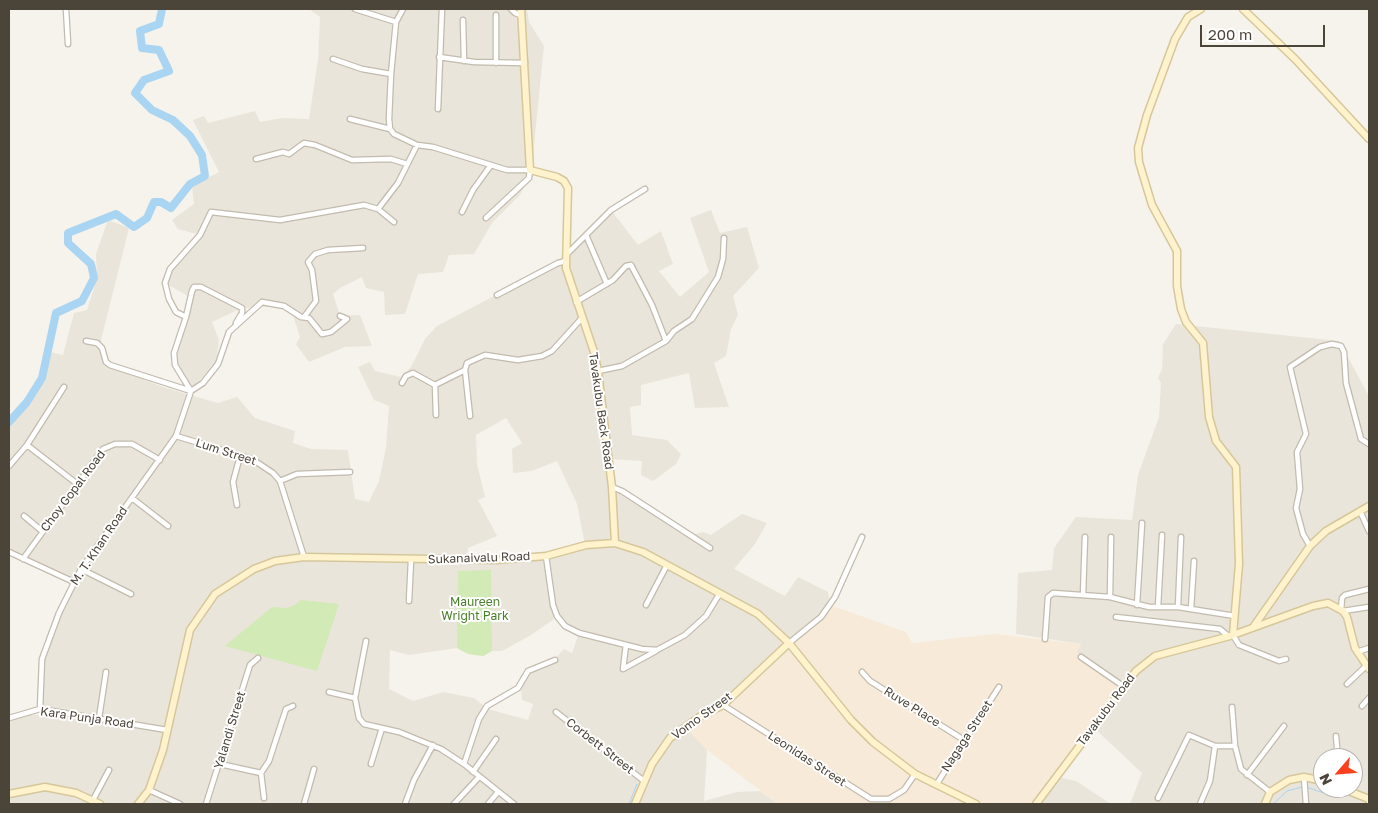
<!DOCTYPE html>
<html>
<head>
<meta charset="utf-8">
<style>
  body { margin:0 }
  #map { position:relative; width:1378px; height:813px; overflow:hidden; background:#f6f3ec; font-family:"Golos Text",sans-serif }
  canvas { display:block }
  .frame { position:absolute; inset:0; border:10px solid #4b4439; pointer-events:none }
  .north { position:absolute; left:1313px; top:748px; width:50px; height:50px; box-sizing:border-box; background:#fff; border:1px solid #b7b4b0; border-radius:50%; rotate:243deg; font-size:14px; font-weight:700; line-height:20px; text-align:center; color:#4b4439 }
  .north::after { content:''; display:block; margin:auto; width:18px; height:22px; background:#fc3f1d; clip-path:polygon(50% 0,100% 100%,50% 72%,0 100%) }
  .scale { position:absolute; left:1200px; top:25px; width:125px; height:22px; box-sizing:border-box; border:2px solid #4b4439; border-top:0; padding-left:6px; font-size:15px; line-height:18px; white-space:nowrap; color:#4b4439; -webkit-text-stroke:4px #fff; paint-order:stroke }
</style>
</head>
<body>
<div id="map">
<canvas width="1378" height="813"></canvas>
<div class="frame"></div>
<div class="north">N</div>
<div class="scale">200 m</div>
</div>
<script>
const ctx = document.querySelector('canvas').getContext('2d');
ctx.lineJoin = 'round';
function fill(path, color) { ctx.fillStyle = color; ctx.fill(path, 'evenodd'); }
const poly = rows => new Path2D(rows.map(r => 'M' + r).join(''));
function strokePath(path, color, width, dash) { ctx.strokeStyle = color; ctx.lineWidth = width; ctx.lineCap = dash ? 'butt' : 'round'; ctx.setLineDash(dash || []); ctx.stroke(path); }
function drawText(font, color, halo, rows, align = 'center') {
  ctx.font = font + ' "Golos Text",sans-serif'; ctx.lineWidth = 4; ctx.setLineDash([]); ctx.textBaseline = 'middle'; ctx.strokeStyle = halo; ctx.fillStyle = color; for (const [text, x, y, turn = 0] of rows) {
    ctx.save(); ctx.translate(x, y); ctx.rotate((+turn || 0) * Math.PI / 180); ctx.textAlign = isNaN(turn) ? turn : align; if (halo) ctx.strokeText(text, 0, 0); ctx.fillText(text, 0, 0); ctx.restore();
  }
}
fill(poly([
  [309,9,527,9,529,22,544,46,531,175,520,195,492,223,474,254,449,255,443,272,418,274,405,314,385,315,384,292,366,288,362,277,340,288,333,294,340,316,360,315,372,346,345,347,309,362,296,344,300,337,290,306,242,308,212,322,219,340,216,361,191,391,180,376,174,353,190,297,165,283,170,269,200,235,178,229,172,220,194,204,192,186,219,172,193,120,204,116,208,123,255,111,260,122,282,118,309,119,318,60,320,17],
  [611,210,638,245,661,231,673,264,659,271,680,297,709,272,690,218,711,210,720,233,747,227,759,268,733,296,738,315,731,329,726,356,714,363,729,407,695,408,689,373,641,385,641,405,630,407,632,435,667,440,681,454,676,464,653,481,641,475,642,461,607,459,612,487,669,522,696,534,703,532,711,535,742,514,767,523,755,544,734,569,785,596,798,577,828,592,830,605,821,617,722,704,686,727,707,750,704,801,737,792,760,791,778,804,9,804,9,721,28,715,40,715,42,659,74,582,9,552,9,426,30,404,45,379,50,352,63,355,74,313,87,310,97,279,96,254,108,220,129,228,101,340,106,365,163,387,218,403,237,397,255,418,295,431,293,443,311,449,348,450,355,499,369,502,379,481,386,448,389,406,374,400,358,367,370,362,375,371,401,377,411,367,425,339,437,326,555,264],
  [506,418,522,443,512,449,513,473,532,471,557,461,577,504,585,545,546,556,467,561,468,548,497,536,478,500,485,497,477,464,476,435],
  [557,617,565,626,579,633,572,653,564,649,554,660,532,673,520,676,522,700,533,704,528,720,488,709,474,698,443,692,413,701,389,689,390,650,409,655,457,648,468,654,483,656,492,651,502,651,531,635],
  [1176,324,1339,341,1369,396,1369,804,1130,804,1142,773,1093,727,1123,686,1076,653,1081,644,1016,634,1018,573,1052,570,1054,548,1076,517,1132,520,1138,475,1159,417,1161,383,1158,378,1162,369,1163,344],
  [1323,758,1353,758,1353,788,1323,788],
  [1057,777,1076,781,1111,804,1038,804]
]), '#eae5da');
fill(poly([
  [830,605,906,632,912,643,996,634,1081,644,1077,653,1123,686,1038,804,778,804,707,750,685,727,723,705,821,617]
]), '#f7ead8');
fill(poly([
  [491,570,492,651,483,656,468,654,457,648,458,571],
  [301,600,339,604,317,671,225,646,272,607,287,608,295,605]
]), '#d2eab5');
strokePath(poly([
  [1306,787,1324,793],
  [629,804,637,784],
  [1273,804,1287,791,1302,787]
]), '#a9d4f2', 1);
strokePath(poly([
  [9,422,27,402,42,378,56,313,82,301,94,278,91,264,68,243,68,233,116,214,134,227,147,218,154,202,161,202,171,208,190,184,205,176,202,155,190,136,173,120,152,110,135,93,144,80,169,71,159,50,142,48,140,31,159,24,162,9]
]), '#a9d4f2', 8);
const street = poly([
  [66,9,68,44],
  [355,9,396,22],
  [511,9,515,13,521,15],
  [496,15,496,63],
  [463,20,464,61],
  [439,57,474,62,525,63],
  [333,59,362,69,391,74,389,119,390,129,394,134,417,145,433,147,507,170,530,170,529,178,486,218],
  [391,74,396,22,403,9],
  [438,109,442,9],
  [350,119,390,129],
  [256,159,283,152,289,154,304,143,315,145,352,160,391,159,407,164],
  [462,212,473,190,491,165],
  [394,222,378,209,398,183,417,145],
  [586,235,607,284],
  [566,255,611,210,645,189],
  [497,295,558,263,566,261],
  [576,302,613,280,626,266,631,265,652,305,666,341],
  [186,317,192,291,194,287,201,287,242,308,242,313,236,323],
  [304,317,316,301,312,270,308,262,315,254,328,250,363,248],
  [86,341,97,343,102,348,106,362,110,365,191,391,203,383,218,364,229,332,262,302,284,306,301,317,309,318,322,334,331,332,347,319,340,316],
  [598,371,622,366,666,341,674,331,692,319,718,277,723,259,724,238],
  [402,383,406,376,413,373,435,385,465,370],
  [435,385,436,415],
  [470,416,465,370,467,363,485,355,518,360,542,356,552,351,582,318],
  [176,436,252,459,273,473,280,481,304,557],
  [27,445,76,483],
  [9,466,27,445,64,387],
  [280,481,297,474,350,472],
  [612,487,622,491,710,548],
  [132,498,168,526],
  [237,505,233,482,240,456],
  [1360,511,1369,531],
  [24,516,42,531],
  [1310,546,1303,534,1296,508,1300,489,1297,452,1306,434,1290,367,1320,347,1332,344,1341,346,1344,352,1346,383,1361,439,1369,444],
  [9,552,74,582],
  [546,556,553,605,557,616,565,626,579,633,642,649,657,650,685,635,706,616,720,593],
  [23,559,103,449,115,444,132,444,160,460],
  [81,569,131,594],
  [1083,595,1085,537],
  [1110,597,1111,537],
  [409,601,411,560],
  [646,605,667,565],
  [1137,605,1142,523],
  [1158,607,1162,535],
  [1178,607,1181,537],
  [1191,609,1194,561],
  [1341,610,1342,598,1345,595,1369,589],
  [1343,611,1369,607],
  [1116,617,1220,629,1228,636],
  [1233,635,1239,645,1279,661,1286,659],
  [1045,639,1048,597,1053,593,1110,597,1149,607,1178,607,1235,616],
  [366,641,355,698,359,718,364,724,399,732,441,749,464,764,514,804],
  [789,643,821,617,835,597,862,537],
  [626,645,623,669,656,651],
  [1357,652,1369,648],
  [1081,657,1123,686],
  [862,672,870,681,964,740],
  [1347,684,1366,666],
  [329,692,355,698],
  [723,705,871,799,889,799,904,790,915,774],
  [1362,706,1369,698],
  [1232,707,1235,746,1241,769,1270,792],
  [40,709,42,659,59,613,81,569,176,436,191,391,175,365,174,353,186,317,176,312,169,299,165,283,170,269,200,235,211,212,280,220,364,205,378,209],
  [556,712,644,781],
  [9,718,40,709,167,730],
  [99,718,106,672],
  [1336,736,1338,758],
  [220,764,261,773,269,761,286,709,293,706],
  [371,764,382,728],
  [464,764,479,719,487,706,518,688,528,671,555,660],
  [473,772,496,739],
  [261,773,264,798],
  [1247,775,1284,726],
  [1304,777,1306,804],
  [936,785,999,687],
  [149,790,180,804],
  [1158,798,1189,735,1215,746,1235,746],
  [93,800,109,770],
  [206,804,250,665,258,658],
  [304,804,314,769],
  [405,804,414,780,433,745],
  [454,804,479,777],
  [488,804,498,792],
  [1200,804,1210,781,1215,746],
  [1369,804,1369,803]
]);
const secondary = poly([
  [521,9,530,170,557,177,564,181,568,188,566,268,594,352,598,371,612,487,615,543],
  [1201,9,1188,17,1175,39,1147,115,1138,148,1139,162,1152,205,1177,251,1177,286,1181,309,1186,322,1203,343,1209,417,1216,441,1236,467,1239,564,1233,635],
  [1243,9,1295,59,1369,139],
  [1254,626,1310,546,1326,531,1369,506],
  [1341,788,1369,799],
  [9,794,45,787,76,793,100,804],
  [138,804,149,790,163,750,190,630,215,594,254,569,275,561,304,557,496,560,546,556,586,545,615,543,643,552,758,614,789,643,851,720,873,742,915,774,976,804],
  [635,804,652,764,670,738,701,716,723,705,789,643],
  [1036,804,1136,671,1155,656,1230,636,1313,606,1328,603,1343,611,1347,617,1355,648,1369,669],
  [1265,804,1270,792,1289,780,1304,777,1323,781]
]);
strokePath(street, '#c2bbae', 7);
strokePath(secondary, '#d6c79b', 9);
strokePath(street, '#fff', 4.5);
strokePath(secondary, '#fff3cd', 6);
drawText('12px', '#4b4439', '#fff', [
  ["Tavakubu Back Road",601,411,82],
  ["Lum Street",226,452,18],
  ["Choy Gopal Road",73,491,-53],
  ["M. T. Khan Road",99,546,-56],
  ["Sukanaivalu Road",479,558,-2],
  ["Ruve Place",912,707,32],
  ["Tavakubu Road",1106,710,-53],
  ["Vomo Street",702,716,-36],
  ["Kara Punja Road",87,718,8],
  ["Yalandi Street",230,730,-73],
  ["Nagaga Street",967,736,-57],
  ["Corbett Street",600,746,38],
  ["Leonidas Street",807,759,33]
]);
drawText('12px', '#4a7f2a', '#fff', [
  ["Maureen",475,602],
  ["Wright Park",475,616]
]);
</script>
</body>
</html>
